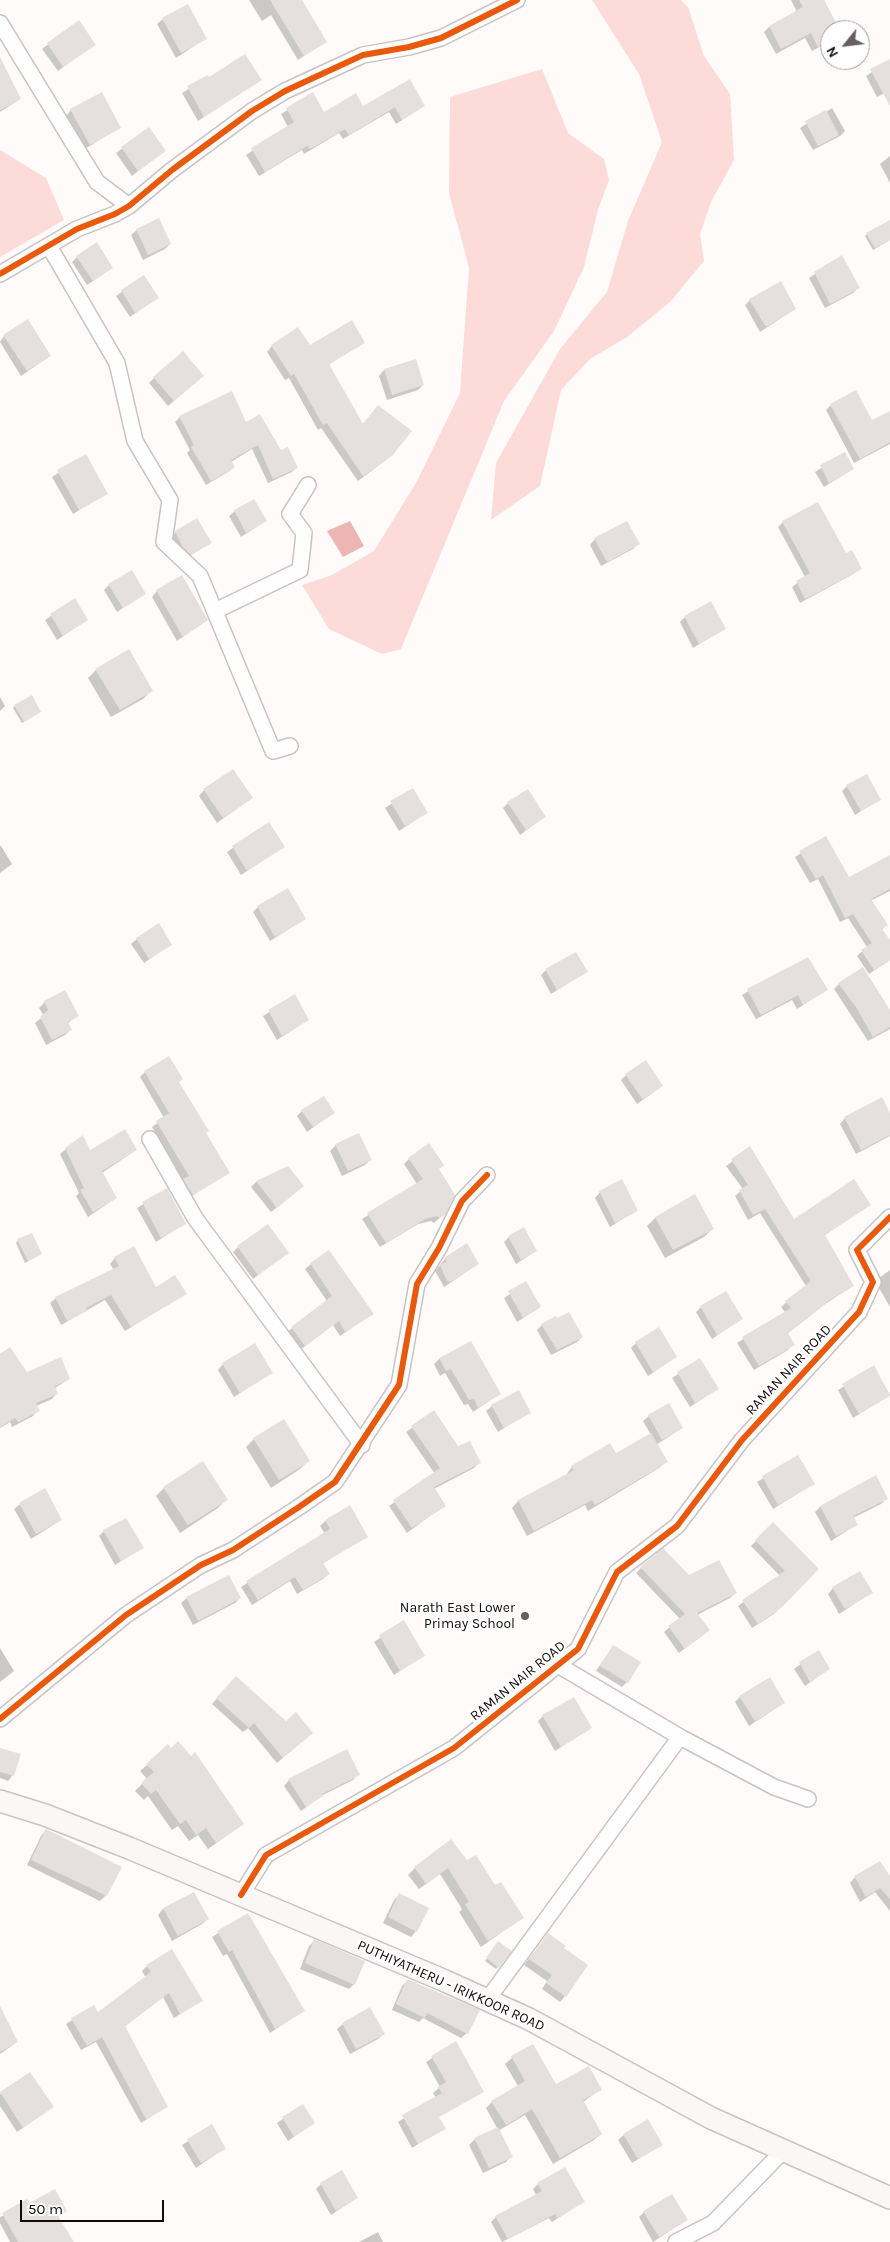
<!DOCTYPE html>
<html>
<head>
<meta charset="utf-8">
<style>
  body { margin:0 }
  #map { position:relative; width:890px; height:2242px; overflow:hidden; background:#fefbfa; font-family:Karla,sans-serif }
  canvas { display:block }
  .north { position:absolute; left:820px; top:20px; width:50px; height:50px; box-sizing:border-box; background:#fff; border:1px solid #a19d9d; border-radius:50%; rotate:241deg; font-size:14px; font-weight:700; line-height:20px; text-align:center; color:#130b0b }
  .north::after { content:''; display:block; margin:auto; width:18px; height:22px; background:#655f5f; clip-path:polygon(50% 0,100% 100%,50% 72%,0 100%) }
  .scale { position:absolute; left:20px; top:2200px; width:144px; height:22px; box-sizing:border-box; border:2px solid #130b0b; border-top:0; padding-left:6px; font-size:15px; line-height:18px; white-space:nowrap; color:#130b0b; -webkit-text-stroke:4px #fff; paint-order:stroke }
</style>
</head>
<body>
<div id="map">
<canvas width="890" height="2242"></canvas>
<div class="north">N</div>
<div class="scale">50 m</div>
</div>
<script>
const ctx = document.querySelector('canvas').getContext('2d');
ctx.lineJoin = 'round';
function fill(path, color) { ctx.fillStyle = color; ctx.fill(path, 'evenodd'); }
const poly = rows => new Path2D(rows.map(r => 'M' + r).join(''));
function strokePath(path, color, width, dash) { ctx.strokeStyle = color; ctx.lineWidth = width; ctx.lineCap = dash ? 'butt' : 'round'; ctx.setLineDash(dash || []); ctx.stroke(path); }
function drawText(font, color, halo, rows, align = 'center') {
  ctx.font = font + ' Karla,sans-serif'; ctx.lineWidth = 5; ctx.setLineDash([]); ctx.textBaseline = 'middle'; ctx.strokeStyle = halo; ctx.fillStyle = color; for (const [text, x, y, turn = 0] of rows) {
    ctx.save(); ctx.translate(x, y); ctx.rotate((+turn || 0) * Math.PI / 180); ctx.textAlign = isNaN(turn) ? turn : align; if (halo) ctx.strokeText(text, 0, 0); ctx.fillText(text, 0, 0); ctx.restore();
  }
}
fill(poly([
  [592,0,681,0,688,7,704,56,730,94,734,160,711,202,700,234,704,261,670,302,627,337,590,359,561,390,540,486,491,520,496,463,560,349,607,292,628,221,662,142,639,74],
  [542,69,568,133,604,159,609,180,598,210,584,267,554,331,504,401,401,649,382,654,329,629,302,585,332,575,374,551,416,483,460,393,469,268,449,193,450,97],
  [0,150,46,178,64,220,0,257]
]), '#fddbd8');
fill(poly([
  [350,521,364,546,343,557,327,531]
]), '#ebb6b3');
fill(poly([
  [249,0,294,0,325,42,298,60,271,15,262,21],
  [791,0,824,0,839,30,830,30,830,41,812,51,805,38,776,54,764,32,769,27,797,12],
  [163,19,205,39,176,58,157,24],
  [79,22,94,44,58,71,42,49],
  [890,60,890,90,877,97,866,76],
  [0,77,20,99,0,112],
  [207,77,209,79,260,80,198,121,182,93],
  [313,94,324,114,362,107,424,106,396,124,389,112,343,139,339,133,304,154,302,150,259,176,246,155,288,127,281,114],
  [832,108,845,131,840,136,813,150,800,128],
  [71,110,120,127,85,149,66,116],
  [149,129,164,151,132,176,116,153],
  [890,156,890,183,880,164],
  [137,230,170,244,165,249,143,260,131,235],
  [890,233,890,240,873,250,865,236,867,234],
  [77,257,112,268,87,285,72,262],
  [842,257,858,288,853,293,825,308,809,278],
  [143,277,157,298,130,317,116,296],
  [750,300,795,309,760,332,745,305],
  [4,336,50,356,21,376,0,342],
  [364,342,328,365,362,425,378,406,391,456,358,481,321,428,318,430,289,378,285,380,267,352,272,346,309,347],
  [384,370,423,385,418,390,387,400,379,376],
  [154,378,197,381,168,406,149,383],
  [831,405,872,422,890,412,890,444,854,463,826,410],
  [180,417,246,424,297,467,292,472,268,483,252,449,231,462,234,467,228,472,206,485,187,453,190,450,175,422],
  [844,453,853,469,824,487,815,472],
  [85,456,106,494,73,514,52,477],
  [235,511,266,521,241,537,229,516],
  [783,522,845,554,860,569,855,573,800,603,792,587,805,577,778,527],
  [176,532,210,543,185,559,170,538],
  [595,539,638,544,633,549,601,566,590,545],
  [109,585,144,594,117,612,104,590],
  [157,591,207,620,177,641,152,597],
  [75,600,87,620,57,640,45,620],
  [685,617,724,629,693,648,680,622],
  [96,670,152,690,143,699,111,717,88,678],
  [0,697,5,706,0,711],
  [15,706,37,714,22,723,13,708],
  [847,786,880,799,855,815,842,791],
  [204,790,252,798,217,823,199,796],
  [413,790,426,813,399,831,385,808],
  [508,803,544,817,520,835,503,808],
  [268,824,283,847,241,875,227,852],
  [825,838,849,878,890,857,890,891,870,901,886,925,882,930,890,942,890,960,869,974,857,956,867,947,848,918,840,922,818,879,810,883,795,857],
  [1,846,12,864,0,873,0,846],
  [258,907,305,919,270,941,253,912],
  [137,939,171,944,144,963,131,944],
  [546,970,586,972,551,994,541,975],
  [776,974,778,976,826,990,797,1009,792,1000,756,1019,742,995],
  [839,984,890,1014,890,1029,868,1041,834,989],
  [295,996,308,1020,277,1040,263,1016],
  [45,1002,77,1016,67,1024,70,1030,65,1035,46,1045,35,1023,44,1016,39,1008],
  [145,1072,178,1082,228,1173,187,1199,179,1185,183,1181,152,1127,164,1118,140,1077],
  [626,1075,662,1086,637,1104,621,1080],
  [302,1111,333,1113,307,1132,297,1116],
  [890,1115,890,1136,856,1154,840,1124,845,1118],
  [358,1135,370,1160,365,1165,342,1176,330,1151,336,1145],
  [750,1148,793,1221,869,1204,824,1236,853,1286,825,1304,787,1334,793,1344,788,1350,754,1370,737,1343,785,1312,781,1307,806,1286,760,1213,748,1220,735,1196,743,1189,726,1166],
  [66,1149,89,1152,136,1150,102,1173,116,1198,88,1217,76,1196,79,1193,60,1154],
  [409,1159,438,1170,444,1214,434,1223,431,1221,418,1224,380,1247,362,1219,417,1184,404,1164],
  [288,1168,297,1191,271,1212,251,1187,256,1182],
  [167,1190,184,1224,156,1242,137,1208],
  [600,1192,637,1210,610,1227,595,1198],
  [655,1218,712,1229,704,1237,665,1258,647,1226],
  [509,1237,536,1251,516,1264,504,1242],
  [18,1240,41,1254,25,1263,16,1243],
  [238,1247,287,1253,253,1279,233,1252],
  [115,1258,156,1288,185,1294,125,1331,105,1300,61,1325,50,1303,56,1298,114,1270,110,1264],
  [446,1258,478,1264,444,1287,435,1271],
  [311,1264,372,1314,340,1336,333,1325,300,1350,286,1333,327,1301,305,1269],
  [890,1270,890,1307,875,1281],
  [526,1283,540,1307,517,1322,504,1298],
  [701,1307,741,1319,712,1339,696,1312],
  [542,1325,582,1337,577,1342,551,1355,537,1330],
  [470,1343,499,1394,473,1412,468,1404,464,1405,445,1373,440,1376,434,1364,439,1359],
  [636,1343,676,1357,648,1376,631,1348],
  [0,1356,26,1373,69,1379,55,1388,57,1393,52,1399,36,1406,38,1410,33,1416,12,1427,10,1422,0,1428],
  [700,1360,717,1389,690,1407,672,1378],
  [223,1364,271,1373,234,1397,218,1370],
  [874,1367,890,1395,853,1418,838,1390],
  [492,1406,530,1412,498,1432,486,1411],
  [434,1412,458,1448,479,1463,474,1468,434,1489,445,1505,407,1533,389,1506,435,1474,406,1432],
  [649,1416,682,1428,656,1445,666,1462,659,1468,588,1511,585,1505,527,1536,512,1508,518,1501,566,1475,572,1467,616,1455,651,1435,643,1421],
  [254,1439,308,1461,300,1469,271,1488,246,1447],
  [798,1457,813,1484,773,1509,757,1482],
  [164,1488,226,1500,218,1508,180,1533,156,1496],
  [886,1499,881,1504,853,1518,856,1525,831,1541,815,1512,820,1507],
  [20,1504,61,1520,31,1539,14,1509],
  [325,1521,367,1536,322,1564,328,1574,323,1579,297,1594,290,1581,252,1605,241,1587,325,1534,320,1526],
  [773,1524,817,1569,774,1614,752,1628,738,1606,780,1576,751,1546],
  [104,1531,142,1548,115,1565,99,1536],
  [641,1568,689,1577,735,1593,730,1598,697,1615,703,1635,679,1653,664,1632,680,1619,636,1573],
  [833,1588,871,1593,839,1614,828,1594],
  [187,1598,240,1598,235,1603,193,1625,181,1603],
  [404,1622,424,1655,394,1675,374,1642],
  [613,1646,627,1682,622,1687,596,1671],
  [0,1648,14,1671,0,1682],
  [818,1652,829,1669,805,1686,794,1669],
  [231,1683,286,1723,306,1738,277,1763,248,1728,243,1732,212,1704],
  [740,1697,784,1703,749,1726,735,1702],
  [543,1716,591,1728,555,1751,538,1721],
  [0,1749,13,1775,8,1781,0,1778],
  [346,1751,358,1774,353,1780,321,1796,301,1811,284,1786,289,1780],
  [147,1765,243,1824,208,1849,198,1835,189,1841,178,1826,172,1830,148,1796,144,1800,135,1791,147,1779,140,1771],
  [46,1830,106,1895,100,1901,27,1865,41,1836],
  [467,1862,495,1887,522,1918,481,1947,459,1912,462,1909,440,1874,419,1889,408,1875,415,1868],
  [855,1877,890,1878,890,1911,875,1892,860,1902,850,1883],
  [194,1893,208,1919,202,1924,172,1941,158,1915,163,1909],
  [400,1894,416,1931,411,1937,383,1923,394,1900],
  [247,1915,303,2011,270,2033,227,1954,223,1956,212,1937],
  [548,1935,565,1996,560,2002,542,1989,547,1981,524,1965],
  [314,1941,354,1984,349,1989,300,1969,309,1946],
  [496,1945,498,1967,496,1969,485,1961],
  [147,1966,201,2001,174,2018,163,1997,124,2027,167,2106,141,2123,96,2042,81,2050,66,2024,94,2006,98,2013,146,1978,142,1971],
  [407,1981,467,2033,461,2038,423,2018,419,2022,392,2010,402,1986],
  [0,2017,17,2042,0,2054],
  [343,2024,383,2034,378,2039,350,2054,337,2029],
  [456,2043,482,2091,433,2119,444,2128,412,2148,398,2122,436,2098,433,2093,440,2087,426,2062],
  [533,2045,555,2085,600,2090,583,2102,601,2134,594,2140,553,2164,525,2115,498,2131,511,2156,506,2162,483,2173,469,2145,475,2139,497,2128,486,2108,492,2102,518,2086,505,2064,512,2058],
  [30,2074,52,2107,17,2132,0,2106,0,2094],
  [302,2106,313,2123,288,2141,277,2123],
  [212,2126,225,2148,196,2168,182,2145],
  [624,2135,661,2145,632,2163,618,2140],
  [321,2184,357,2198,331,2215,316,2189],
  [538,2184,583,2202,552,2222,549,2218,502,2242,491,2222,496,2217,536,2195,533,2189],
  [29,2205,66,2211,58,2217,72,2242,10,2242,0,2223,0,2217],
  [644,2212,686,2220,653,2242,639,2217],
  [378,2232,383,2242,359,2242]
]), '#0003');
fill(poly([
  [270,0,302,0,327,42,304,56],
  [799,0,824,0,840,30,830,30,830,40,818,47,811,33,781,49,769,26,803,7],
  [188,4,207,39,181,53,162,18],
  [79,20,96,45,63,67,47,43],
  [245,54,262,80,204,117,187,86,208,75,209,77],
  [0,57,21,99,0,110],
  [890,59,890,106,870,69],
  [410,79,425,106,402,120,395,107,349,135,345,129,310,149,307,146,265,172,251,148,294,122,286,108,313,92,324,112,356,93,363,106],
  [102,92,121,128,90,145,70,109],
  [826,110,839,135,818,146,805,121],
  [149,127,166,151,138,171,121,147],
  [159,218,171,244,148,255,136,229],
  [890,220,890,240,875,248,866,233],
  [97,242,113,268,93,281,76,256],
  [842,255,860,288,830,304,814,272],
  [144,275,159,298,135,313,121,290],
  [781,281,796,309,766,327,749,299],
  [28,319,51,356,27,371,3,335],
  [352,320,365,343,329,364,363,424,378,405,412,431,392,456,363,476,327,423,323,425,294,374,291,376,271,345,298,327,310,345],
  [183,351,204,376,174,401,153,377],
  [416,359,424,385,392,395,384,369],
  [856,390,872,420,890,411,890,442,860,459,830,404],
  [232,391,246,422,260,414,281,450,288,447,298,468,273,479,258,445,231,460,235,467,211,481,191,447,194,445,179,416],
  [845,452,854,469,829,483,820,465],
  [86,454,108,494,79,510,57,470],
  [254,499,267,521,246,533,234,510],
  [818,502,846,553,852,550,862,569,805,599,796,581,810,573,782,521],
  [197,518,212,543,191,555,182,546,175,531],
  [627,521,640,544,607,562,594,538],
  [132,570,146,594,123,608,108,584],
  [182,575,208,620,183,637,156,590],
  [75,598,88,620,63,636,50,614],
  [711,601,726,629,699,644,684,616],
  [129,649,153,691,120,710,95,669],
  [32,695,41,712,24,722,14,705],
  [233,769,253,798,223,818,203,789],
  [867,774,881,800,861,811,846,785],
  [413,788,428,813,405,826,390,801],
  [528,789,546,817,526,830,507,802],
  [269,822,285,847,247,871,232,846],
  [826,836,849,877,890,855,890,889,871,899,888,925,882,929,890,940,890,960,874,970,861,950,872,943,853,914,845,918,823,875,816,879,799,851],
  [288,888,306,919,275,937,257,906],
  [159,923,172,945,149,959,136,938],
  [576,952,588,972,557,990,545,969],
  [808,957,828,990,803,1005,798,995,761,1015,747,989],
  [863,967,890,1010,890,1027,873,1037,856,1007,838,983],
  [65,990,79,1016,68,1022,72,1030,52,1040,40,1017,48,1010,44,1001],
  [295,994,309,1020,282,1036,268,1010],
  [169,1056,183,1079,179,1082,209,1131,206,1133,230,1173,193,1195,183,1179,189,1176,156,1121,169,1113,144,1071],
  [646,1060,663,1086,643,1100,625,1074],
  [324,1096,335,1113,313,1127,301,1110],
  [882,1097,890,1113,890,1135,861,1150,844,1117],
  [125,1129,137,1150,102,1171,117,1198,93,1212,80,1190,84,1188,65,1148,83,1135,90,1150],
  [359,1133,372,1160,348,1171,335,1144],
  [429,1143,444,1165,439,1169,455,1195,445,1215,440,1218,437,1216,425,1219,386,1243,367,1213,423,1179,408,1158],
  [750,1146,794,1219,854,1179,871,1205,825,1235,854,1286,831,1299,788,1333,795,1345,759,1366,742,1337,791,1308,785,1301,811,1281,765,1209,753,1215,739,1190,748,1185,731,1159],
  [288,1166,304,1186,277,1208,256,1181],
  [622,1179,638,1211,615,1223,599,1191],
  [167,1188,186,1224,161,1238,142,1202],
  [695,1194,714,1229,673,1250,655,1217],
  [268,1224,289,1253,258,1275,237,1246],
  [524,1227,537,1251,521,1260,508,1236],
  [32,1233,42,1254,28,1261,17,1239],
  [467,1243,479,1264,450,1282,447,1281,440,1265,446,1262,445,1257],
  [134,1246,156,1287,175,1275,187,1294,131,1327,111,1295,86,1308,87,1311,67,1321,55,1297,119,1266,114,1257],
  [329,1250,374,1314,345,1332,339,1321,305,1346,291,1327,332,1296,310,1263],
  [526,1281,541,1307,523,1318,508,1291],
  [726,1291,743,1319,717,1335,700,1306],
  [569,1312,583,1337,557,1350,541,1324,556,1316,557,1318],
  [659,1327,677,1357,653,1372,635,1342],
  [471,1341,501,1394,478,1408,474,1399,469,1400,451,1369,446,1371,439,1358],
  [255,1343,273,1373,240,1393,222,1363],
  [10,1347,27,1372,61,1357,70,1379,55,1386,58,1394,36,1403,40,1411,18,1422,15,1418,0,1427,0,1354],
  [700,1358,719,1389,695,1403,677,1372],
  [874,1365,890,1396,859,1414,842,1384],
  [519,1390,531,1413,504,1428,491,1405],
  [669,1403,683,1428,662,1440,648,1415],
  [434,1410,458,1446,470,1441,481,1463,434,1487,446,1506,412,1528,393,1500,440,1468,411,1426],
  [284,1419,310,1461,279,1480,253,1438],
  [651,1433,668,1462,595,1505,592,1500,534,1531,518,1500,574,1470,571,1466,610,1443,616,1453],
  [798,1455,815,1484,778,1505,762,1476],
  [203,1461,228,1500,188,1525,163,1487],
  [876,1475,888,1499,853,1516,858,1525,836,1536,820,1506],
  [45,1488,62,1520,36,1534,19,1503],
  [350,1505,368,1537,323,1563,330,1574,303,1590,295,1577,258,1600,246,1581,330,1529,325,1520],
  [126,1518,144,1548,121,1561,103,1530],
  [773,1522,819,1569,780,1609,758,1624,742,1600,785,1571,755,1540],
  [663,1548,689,1575,719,1560,737,1593,697,1613,710,1630,685,1649,668,1626,685,1614,640,1567],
  [860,1571,873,1593,845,1609,832,1587],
  [229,1575,241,1598,198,1621,186,1597],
  [404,1620,425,1656,400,1671,379,1635],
  [613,1645,641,1662,628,1683,600,1666],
  [819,1650,830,1669,810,1682,799,1662],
  [236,1676,286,1721,296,1712,313,1733,283,1758,254,1723,249,1728,216,1698],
  [770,1677,785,1703,755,1721,739,1696],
  [574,1697,592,1728,561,1747,542,1715],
  [178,1741,191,1756,195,1752,244,1824,216,1843,206,1828,196,1835,186,1820,180,1824,156,1790,151,1794,141,1783,154,1772,146,1764,168,1744,171,1748],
  [0,1748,21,1754,14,1776,0,1772],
  [347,1749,360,1775,322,1794,323,1796,306,1807,288,1779],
  [46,1829,122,1867,107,1896,31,1860],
  [451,1839,467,1860,476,1855,495,1885,501,1882,524,1918,488,1941,465,1904,469,1902,448,1868,426,1884,414,1867],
  [880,1861,890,1876,890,1899,880,1888,866,1897,854,1876],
  [194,1892,209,1919,178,1936,163,1908],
  [399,1893,429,1908,417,1932,388,1917],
  [248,1913,305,2011,275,2029,232,1950,229,1952,217,1931],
  [548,1933,566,1946,564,1948,588,1965,566,1997,546,1983,552,1975,529,1959],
  [314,1939,365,1961,355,1985,305,1963],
  [498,1941,512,1951,499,1968,486,1958],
  [172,1949,203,2001,180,2014,169,1993,125,2026,168,2107,146,2119,102,2037,87,2046,71,2018,94,2005,98,2012,151,1972,146,1965],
  [407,1979,480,2010,468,2034,427,2013,425,2018,396,2004],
  [0,2006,18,2042,0,2052],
  [370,2007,385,2034,356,2049,342,2023],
  [456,2041,484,2092,439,2117,446,2129,418,2144,402,2115,442,2093,438,2087,446,2082,431,2056],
  [533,2044,556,2084,589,2066,602,2090,583,2100,602,2134,560,2158,532,2109,506,2125,491,2101,525,2081,511,2056],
  [30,2072,54,2107,23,2128,0,2092],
  [303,2104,315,2123,294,2137,282,2117],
  [648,2119,663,2145,638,2159,623,2134],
  [212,2124,226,2149,201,2163,187,2139],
  [498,2127,513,2157,489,2168,474,2138],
  [565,2167,585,2202,557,2218,555,2214,508,2239,495,2216,542,2191,537,2183],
  [342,2170,358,2198,336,2211,320,2183],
  [55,2189,67,2211,58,2216,74,2242,18,2242,2,2213,27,2199,29,2203],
  [672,2194,688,2220,659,2237,643,2211]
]), '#e5e0de');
const minor = poly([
  [0,23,97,182,129,206],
  [49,246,117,363,135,441,170,500,164,542,200,576,273,751,290,746],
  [0,274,77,229,115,214,129,206,172,170,252,111,285,91,363,55,409,47,441,38,517,0],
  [215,611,300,570,304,533,290,514,308,485],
  [150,1139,195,1218,362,1445],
  [558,1665,680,1737,774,1787,808,1799],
  [0,1719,126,1615,201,1565,233,1550,299,1507,335,1482,399,1385,417,1284,439,1248,462,1201,487,1175],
  [241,1895,266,1855,454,1748,578,1649,617,1572,677,1526,742,1440,859,1312,873,1282,857,1250,890,1217],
  [487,2000,680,1737],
  [676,2242,713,2223,783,2151]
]);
const secondary = poly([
  [0,1801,45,1815,129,1848,443,1980,529,2019,711,2118,890,2198]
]);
strokePath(minor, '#c9c3c2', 18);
strokePath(secondary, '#c9c3c2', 24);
strokePath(minor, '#fffefe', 15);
strokePath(secondary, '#fbf7f7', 21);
strokePath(poly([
  [0,274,77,229,115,214,129,206,172,170,252,111,285,91,363,55,409,47,441,38,517,0],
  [0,1719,126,1615,201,1565,233,1550,299,1507,335,1482,399,1385,417,1284,439,1248,462,1201,487,1175],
  [241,1895,266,1855,454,1748,578,1649,617,1572,677,1526,742,1440,859,1312,873,1282,857,1250,890,1217]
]), '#e8590c', 6);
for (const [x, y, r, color] of [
  [525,1616,5,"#655f5f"]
]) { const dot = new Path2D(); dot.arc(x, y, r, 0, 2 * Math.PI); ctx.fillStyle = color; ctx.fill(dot); strokePath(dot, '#fff', 2); }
drawText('14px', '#130b0b', '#fff', [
  ["RAMAN NAIR ROAD",789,1370,-47],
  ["RAMAN NAIR ROAD",518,1681,-39],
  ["PUTHIYATHERU - IRIKKOOR ROAD",451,1986,24]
]);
drawText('14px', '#130b0b', '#fff', [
  ["Narath East Lower",515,1608],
  ["Primay School",515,1624]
], 'right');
</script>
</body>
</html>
